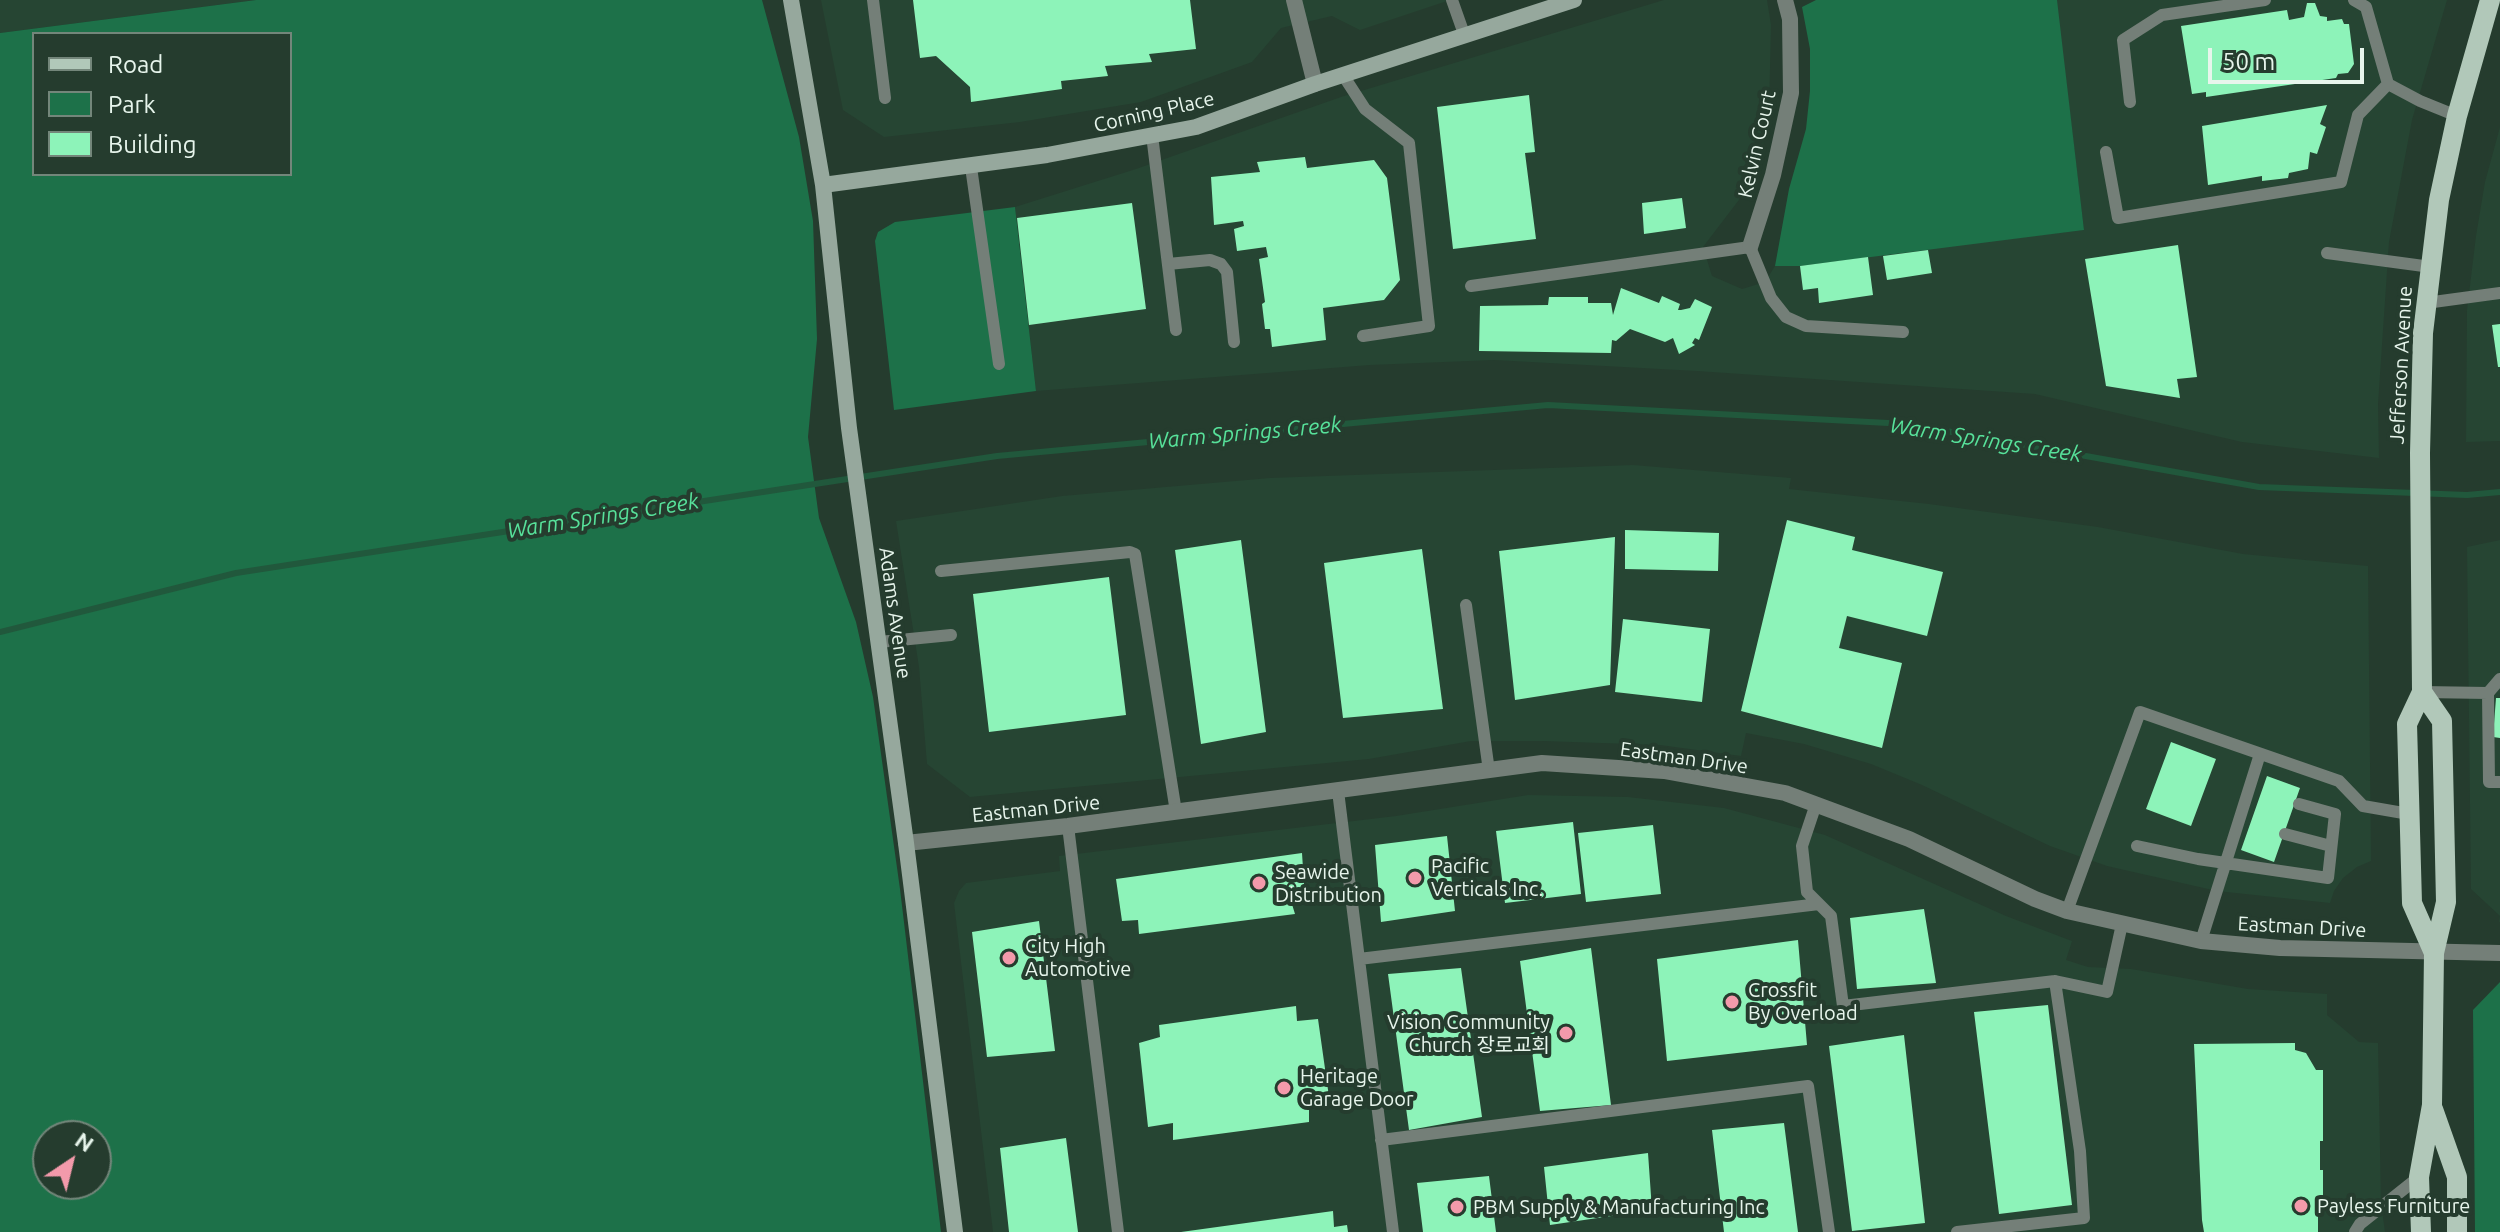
<!DOCTYPE html>
<html>
<head>
<meta charset="utf-8">
<style>
  body { margin:0 }
  #map { position:relative; width:2500px; height:1232px; overflow:hidden; background:#253c2e; font-family:Ubuntu,sans-serif }
  canvas { display:block }
  .legend { position:absolute; left:32px; top:32px; width:260px; height:144px; box-sizing:border-box; background:#253c2e; border:2px solid #73867a; margin:0; padding:10px 14px; list-style:none; font-size:24px; color:#e7f5ec }
  .legend li { display:flex; align-items:center; gap:16px; height:40px }
  .legend b { width:40px; border:2px solid #73867a }
  .north { position:absolute; left:32px; top:1120px; width:80px; height:80px; box-sizing:border-box; background:#253c2e; border:2px solid #73867a; border-radius:50%; rotate:35deg; font-size:22px; font-weight:700; line-height:32px; text-align:center; color:#e7f5ec }
  .north::after { content:''; display:block; margin:auto; width:28px; height:36px; background:#f39aab; clip-path:polygon(50% 0,100% 100%,50% 72%,0 100%) }
  .scale { position:absolute; left:2208px; top:48px; width:156px; height:36px; box-sizing:border-box; border:4px solid #e7f5ec; border-top:0; padding-left:10px; font-size:24px; line-height:28px; white-space:nowrap; color:#e7f5ec; -webkit-text-stroke:6px #253c2e; paint-order:stroke }
</style>
</head>
<body>
<div id="map">
<canvas width="2500" height="1232"></canvas>
<ul class="legend">
<li><b style="height:10px;background:#b1c8b9"></b>Road</li>
<li><b style="height:22px;background:#1d7149"></b>Park</li>
<li><b style="height:22px;background:#8df3b9"></b>Building</li>
</ul>
<div class="north">N</div>
<div class="scale">50 m</div>
</div>
<script>
const ctx = document.querySelector('canvas').getContext('2d');
ctx.lineJoin = 'round';
function fill(path, color) { ctx.fillStyle = color; ctx.fill(path, 'evenodd'); }
const poly = rows => new Path2D(rows.map(r => 'M' + r).join(''));
function strokePath(path, color, width, dash) { ctx.strokeStyle = color; ctx.lineWidth = width; ctx.lineCap = dash ? 'butt' : 'round'; ctx.setLineDash(dash || []); ctx.stroke(path); }
function drawText(font, color, halo, rows, align = 'center') {
  ctx.font = font + ' Ubuntu,"Noto Sans KR",sans-serif'; ctx.lineWidth = 8; ctx.setLineDash([]); ctx.textBaseline = 'middle'; ctx.strokeStyle = halo; ctx.fillStyle = color; for (const [text, x, y, turn = 0] of rows) {
    ctx.save(); ctx.translate(x, y); ctx.rotate((+turn || 0) * Math.PI / 180); ctx.textAlign = isNaN(turn) ? turn : align; if (halo) ctx.strokeText(text, 0, 0); ctx.fillText(text, 0, 0); ctx.restore();
  }
}
fill(poly([
  [0,0,256,0,0,33],
  [821,0,1450,0,1360,30,1332,16,1281,28,1252,62,1141,102,1020,122,884,137,843,110],
  [1664,0,1767,0,1771,25,1769,112,1758,175,1703,247,1712,276,1742,289,1765,282,1775,266,2084,230,2056,0,2447,0,2412,120,2389,242,2378,404,2379,458,2242,442,2035,394,1697,371,1494,360,1370,365,1036,391,1015,207,1136,169,1341,97],
  [2500,127,2500,441,2466,442,2467,310,2476,236,2485,182],
  [1633,465,1791,478,1789,489,1929,504,2098,527,2243,554,2368,566,2371,861,2357,867,2343,878,2334,891,2330,903,2217,891,2107,866,2050,846,1922,785,1871,764,1804,744,1746,733,1741,756,1660,745,1542,741,1471,741,1369,759,970,797,927,764,919,667,896,521,1062,496,1270,478],
  [2500,540,2500,922,2499,922,2500,916,2471,889,2467,547],
  [1528,795,1628,797,1724,808,1825,835,2006,916,2072,941,2066,960,2088,967,2131,969,2248,989,2327,994,2327,1015,2359,1042,2378,1043,2381,1203,2385,1232,993,1232,954,903,959,891,966,883,1060,871,1059,856,1396,816]
]), '#264533');
fill(poly([
  [256,0,762,0,799,137,813,221,817,339,808,437,819,518,856,622,873,697,900,889,941,1232,0,1232,0,33],
  [34,34,290,34,290,174,34,174],
  [48,1136,96,1136,96,1184,48,1184],
  [1816,0,2057,0,2084,230,1800,266,1775,266,1789,189,1806,129,1810,91,1810,49,1802,7],
  [1015,207,1036,391,894,410,875,241,878,232,895,222],
  [2500,973,2500,1232,2475,1232,2473,1010,2500,982]
]), '#1d7149');
strokePath(poly([
  [0,632,236,573,997,456,1548,405,1907,424,2259,487,2467,495,2500,492]
]), '#21583c', 6);
fill(poly([
  [913,0,1190,0,1196,49,1149,54,1152,62,1105,66,1108,76,1061,81,1062,89,971,102,970,87,936,56,920,58],
  [2307,3,2315,3,2320,16,2327,17,2327,21,2342,19,2344,24,2349,24,2354,64,2348,73,2338,74,2336,78,2206,97,2206,92,2192,94,2181,26,2287,10,2289,20,2304,17],
  [1529,95,1535,152,1525,153,1536,239,1453,249,1437,107],
  [2327,105,2320,124,2326,127,2317,154,2310,152,2308,169,2289,173,2288,178,2262,181,2262,176,2208,185,2202,126],
  [1305,157,1307,168,1374,160,1387,178,1400,280,1384,300,1323,308,1326,340,1272,347,1270,329,1265,329,1262,304,1265,302,1259,259,1268,257,1266,247,1237,251,1234,229,1244,226,1243,221,1214,225,1211,177,1260,172,1257,162],
  [1682,198,1686,228,1644,234,1642,203],
  [1132,203,1146,309,1029,325,1017,218],
  [2178,245,2197,377,2177,379,2180,398,2106,386,2085,259],
  [1928,250,1932,273,1887,280,1883,256],
  [1868,257,1873,295,1819,303,1818,288,1803,290,1800,266],
  [1621,288,1659,303,1662,296,1680,304,1678,310,1681,310,1690,308,1695,299,1712,307,1699,340,1695,338,1692,343,1695,345,1679,354,1673,338,1665,342,1630,329,1616,341,1612,340,1611,353,1479,351,1480,306,1548,305,1549,297,1588,297,1588,303,1611,303,1613,315],
  [2500,324,2500,367,2498,367,2492,325],
  [1787,520,1855,537,1852,550,1943,572,1927,636,1847,616,1839,648,1902,663,1882,748,1741,711],
  [1625,530,1719,533,1718,571,1625,569],
  [1615,537,1610,685,1515,700,1499,551],
  [1241,540,1266,732,1201,744,1175,550],
  [1422,549,1443,709,1343,718,1324,563],
  [1109,577,1126,715,989,732,973,594],
  [1623,619,1710,629,1702,702,1615,692],
  [2496,698,2500,698,2500,738,2493,737],
  [2171,742,2216,759,2191,826,2146,809],
  [2267,776,2300,788,2274,862,2241,850],
  [1573,822,1581,894,1505,903,1496,831],
  [1653,825,1661,894,1586,902,1578,833],
  [1447,836,1455,911,1381,922,1375,845],
  [1302,853,1305,899,1291,901,1295,914,1139,934,1138,920,1122,921,1116,879],
  [1924,909,1936,983,1857,989,1850,918],
  [1039,921,1055,1051,987,1057,972,932],
  [1798,940,1807,1045,1667,1061,1657,959],
  [1591,948,1611,1105,1540,1111,1520,961],
  [1461,968,1482,1117,1409,1130,1388,974],
  [2048,1005,2072,1205,1999,1214,1974,1012],
  [1296,1006,1297,1021,1318,1019,1330,1104,1309,1105,1309,1122,1173,1140,1173,1123,1148,1127,1139,1043,1160,1037,1159,1025],
  [1904,1035,1925,1223,1852,1231,1829,1046],
  [2295,1043,2295,1050,2306,1053,2316,1070,2323,1070,2323,1141,2320,1141,2320,1170,2323,1170,2323,1214,2318,1214,2318,1232,2204,1232,2202,1220,2194,1044],
  [1784,1123,1798,1232,1724,1232,1712,1130],
  [1066,1138,1078,1232,1009,1232,1000,1148],
  [1648,1153,1652,1210,1550,1225,1544,1167],
  [1489,1176,1496,1232,1423,1232,1417,1183],
  [1333,1211,1334,1227,1347,1225,1348,1232,1181,1232]
]), '#8df3b9');
strokePath(poly([
  [873,0,885,98],
  [1452,0,1464,34],
  [2354,0,2366,7,2388,84,2420,101,2457,116],
  [1343,75,1365,109,1409,143,1429,326,1363,336],
  [2130,102,2123,40,2162,15,2265,0],
  [1152,135,1176,330],
  [2106,152,2118,218,2341,182,2358,115,2388,84],
  [971,167,999,364],
  [2327,253,2431,267],
  [1168,264,1210,260,1221,264,1227,272,1234,342],
  [1471,286,1750,247,1771,298,1786,317,1806,326,1903,332],
  [2426,303,2500,293],
  [941,571,1130,552,1135,554,1176,812],
  [1466,605,1489,771],
  [879,642,951,635],
  [2422,692,2488,693,2500,679],
  [2488,693,2489,782,2500,782],
  [1338,791,1393,1232],
  [1816,804,1802,846,1807,892,1831,916,1843,1006,2055,981],
  [1068,826,1118,1232],
  [2285,834,2331,846],
  [2137,846,2198,859,2328,878,2335,814,2299,804],
  [2067,911,2140,712,2339,781,2363,806,2409,814],
  [2201,941,2260,754],
  [1359,959,1819,904],
  [1381,1140,1808,1086,1829,1232],
  [1957,1232,2084,1218,2080,1151,2055,981,2107,992,2122,924],
  [2355,1232,2360,1224,2419,1177]
]), '#747f78', 12);
strokePath(poly([
  [1294,0,1315,84],
  [1750,247,1773,175,1791,93,1790,19,1785,0],
  [906,843,1068,826,1542,763,1664,771,1785,793,1909,839,2035,899,2067,911,2201,941,2280,948,2500,953]
]), '#747f78', 16);
strokePath(poly([
  [791,0,823,185,849,428,906,843,955,1232],
  [823,185,1047,155,1196,127,1315,84,1574,0]
]), '#96a89d', 16);
strokePath(poly([
  [2434,953,2412,903,2407,724,2422,692,2420,453,2423,333,2439,200,2457,116,2490,0],
  [2433,1109,2457,1177,2457,1232],
  [2421,1232,2419,1177,2432,1105,2434,953,2446,902,2442,721,2422,692]
]), '#b1c8b9', 20);
for (const [x, y, r, color] of [
  [1415,878,8,"#f39aab"],
  [1259,883,8,"#f39aab"],
  [1009,958,8,"#f39aab"],
  [1732,1002,8,"#f39aab"],
  [1566,1033,8,"#f39aab"],
  [1284,1088,8,"#f39aab"],
  [2301,1206,8,"#f39aab"],
  [1457,1207,8,"#f39aab"]
]) { const dot = new Path2D(); dot.arc(x, y, r, 0, 2 * Math.PI); ctx.fillStyle = color; ctx.fill(dot); strokePath(dot, '#253c2e', 3); }
drawText('20px', '#e7f5ec', '#253c2e', [
  ["Corning Place",1154,112,-13],
  ["Kelvin Court",1757,144,-77],
  ["Jefferson Avenue",2401,365,-87],
  ["Adams Avenue",895,613,82],
  ["Eastman Drive",1684,758,8],
  ["Eastman Drive",1036,809,-6],
  ["Eastman Drive",2302,927,3]
]);
drawText('20px', '#e7f5ec', '#253c2e', [
  ["Pacific",1431,866],
  ["Verticals Inc.",1431,889],
  ["Seawide",1275,872],
  ["Distribution",1275,895],
  ["City High",1025,946],
  ["Automotive",1025,969],
  ["Crossfit",1748,990],
  ["By Overload",1748,1013],
  ["Vision Community",1550,1022,"right"],
  ["Church 장로교회",1550,1045,"right"],
  ["Heritage",1300,1076],
  ["Garage Door",1300,1099],
  ["Payless Furniture",2317,1206],
  ["PBM Supply & Manufacturing Inc",1473,1207]
], 'left');
drawText('italic 22px', '#57e19a', '#253c2e', [
  ["Warm Springs Creek",1245,433,-5],
  ["Warm Springs Creek",1986,440,9],
  ["Warm Springs Creek",603,516,-9]
]);
</script>
</body>
</html>
